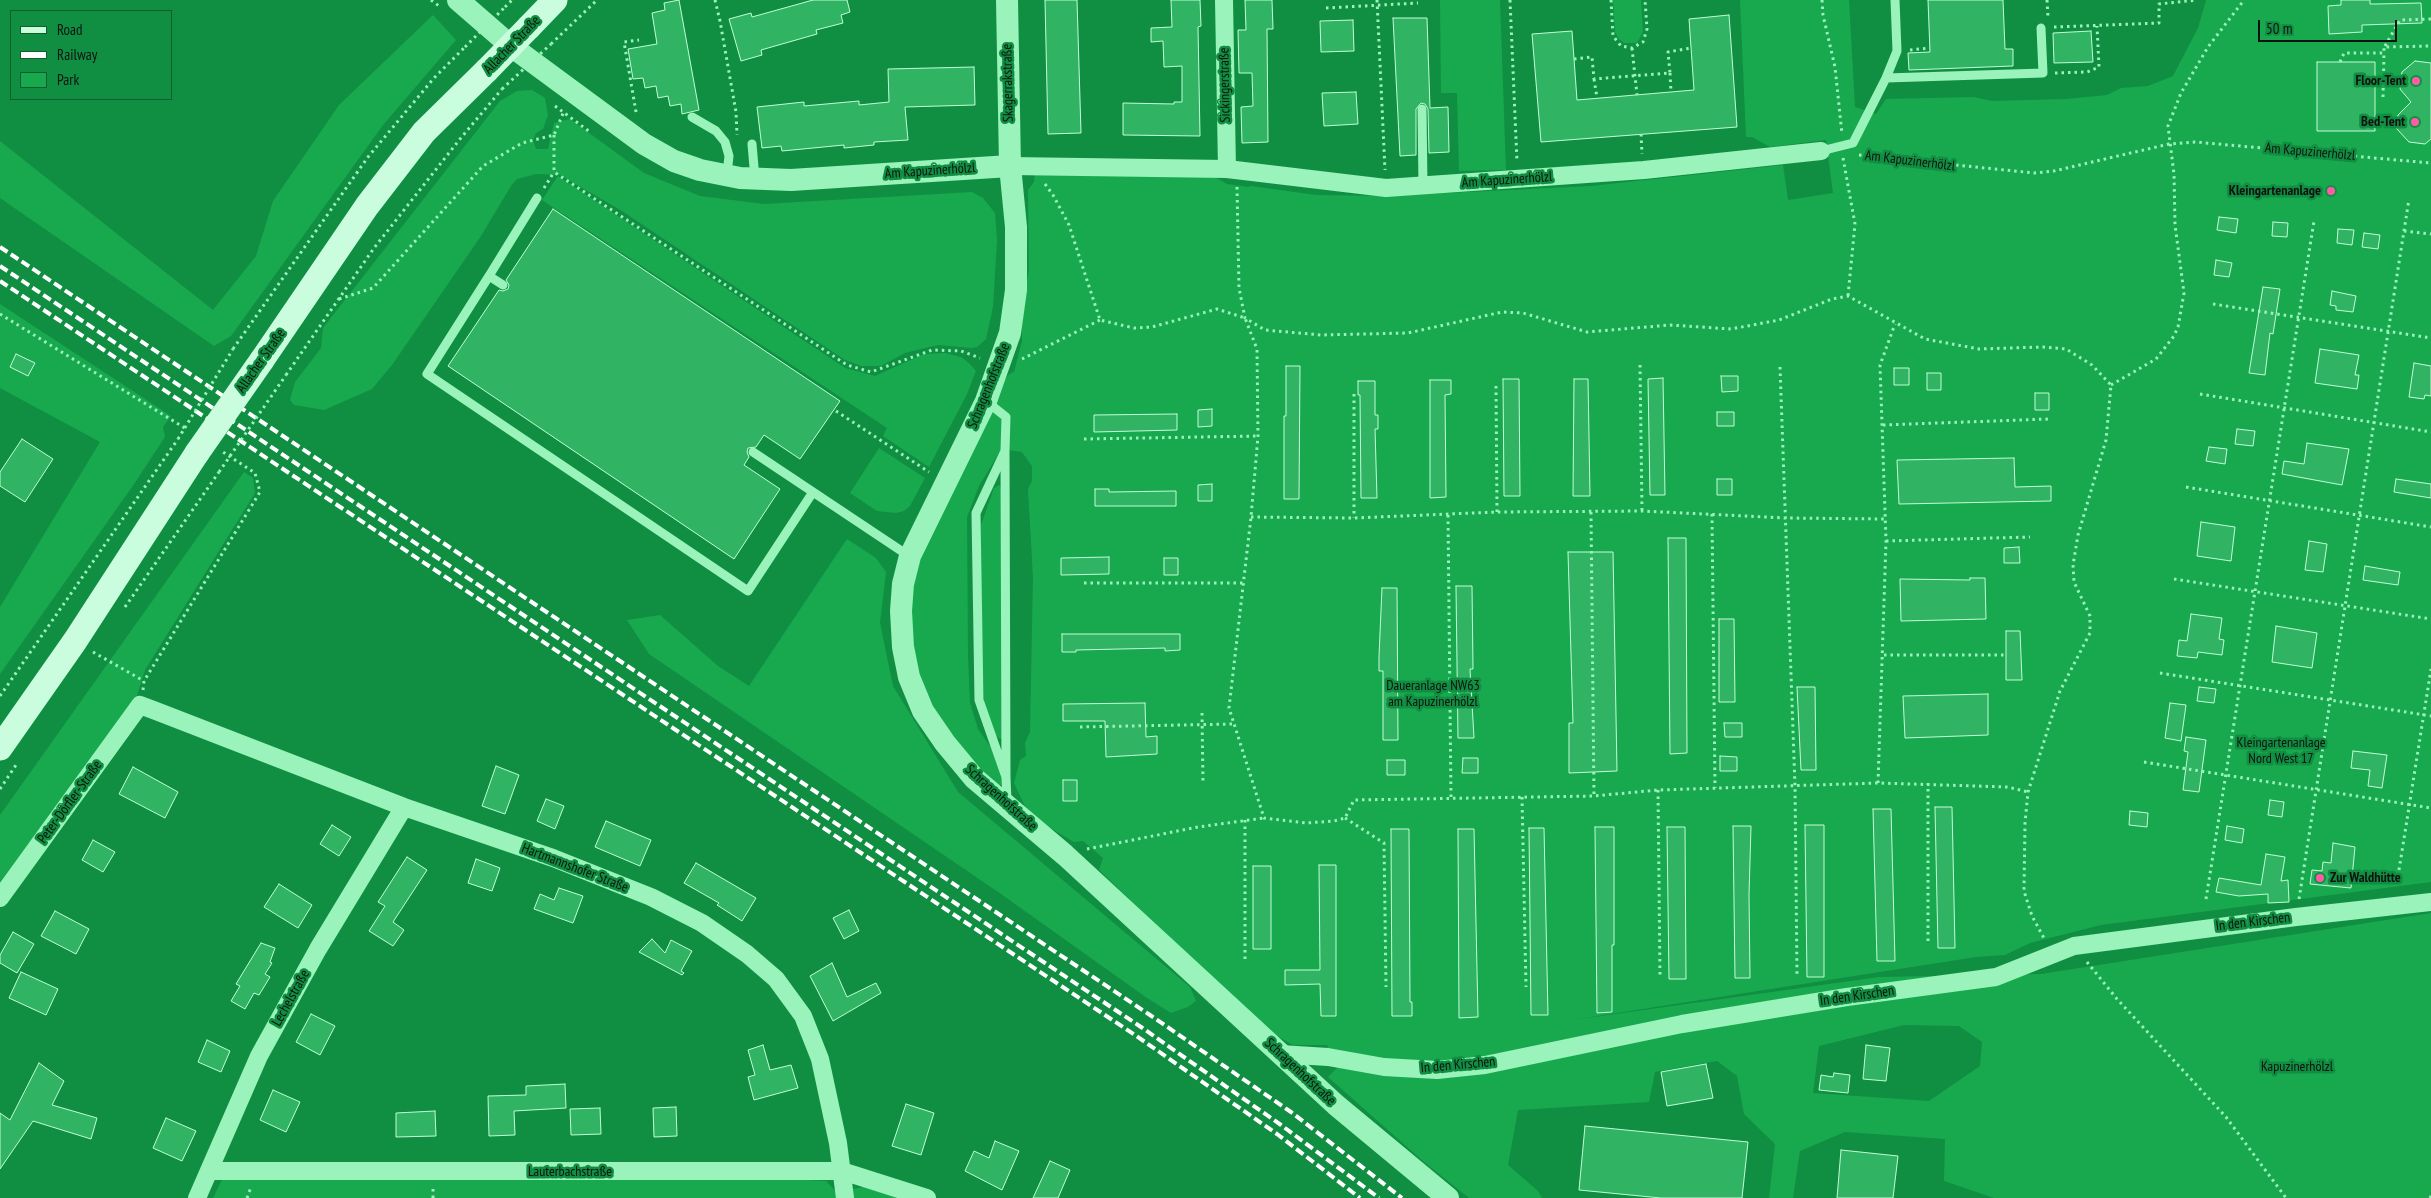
<!DOCTYPE html>
<html>
<head>
<meta charset="utf-8">
<style>
  body { margin:0 }
  #map { position:relative; width:2431px; height:1198px; overflow:hidden; background:#108f42; font-family:"PT Sans Narrow",sans-serif }
  canvas { display:block }
  .legend { position:absolute; left:10px; top:10px; width:162px; height:90px; box-sizing:border-box; background:#108f42; border:1px solid #105d2e; margin:0; padding:6px 9px; list-style:none; font-size:15px; color:#111 }
  .legend li { display:flex; align-items:center; gap:10px; height:25px }
  .legend b { width:25px; border:1px solid #105d2e }
  .scale { position:absolute; left:2258px; top:20px; width:139px; height:22px; box-sizing:border-box; border:2px solid #111; border-top:0; padding-left:6px; font-size:15px; line-height:18px; white-space:nowrap; color:#111; -webkit-text-stroke:4px #108f42; paint-order:stroke }
</style>
</head>
<body>
<div id="map">
<canvas width="2431" height="1198"></canvas>
<ul class="legend">
<li><b style="height:6px;background:#c9fddd"></b>Road</li>
<li><b style="height:6px;background:#fff"></b>Railway</li>
<li><b style="height:14px;background:#18a94e"></b>Park</li>
</ul>
<div class="scale">50 m</div>
</div>
<script>
const ctx = document.querySelector('canvas').getContext('2d');
ctx.lineJoin = 'round';
function fill(path, color) { ctx.fillStyle = color; ctx.fill(path, 'evenodd'); }
const poly = rows => new Path2D(rows.map(r => 'M' + r).join(''));
function strokePath(path, color, width, dash) { ctx.strokeStyle = color; ctx.lineWidth = width; ctx.lineCap = dash ? 'butt' : 'round'; ctx.setLineDash(dash || []); ctx.stroke(path); }
function drawText(font, color, halo, rows, align = 'center') {
  ctx.font = font + ' "PT Sans Narrow",sans-serif'; ctx.lineWidth = 5; ctx.setLineDash([]); ctx.textBaseline = 'middle'; ctx.strokeStyle = halo; ctx.fillStyle = color; for (const [text, x, y, turn = 0] of rows) {
    ctx.save(); ctx.translate(x, y); ctx.rotate((+turn || 0) * Math.PI / 180); ctx.textAlign = isNaN(turn) ? turn : align; if (halo) ctx.strokeText(text, 0, 0); ctx.fillText(text, 0, 0); ctx.restore();
  }
}
fill(poly([
  [1440,0,1500,0,1506,170,1459,171,1457,93,1441,93],
  [1613,0,1641,0,1643,32,1637,43,1624,43,1619,39,1615,32],
  [1740,0,1849,0,1855,107,1876,114,1886,99,1974,97,1992,101,2066,99,2107,95,2121,88,2148,86,2173,76,2198,28,2206,0,2431,0,2431,882,2101,925,2030,943,2005,955,1976,957,1572,1020,1879,977,2041,974,2431,913,2431,1198,1994,1198,1944,1181,1945,1139,1845,1132,1800,1151,1793,1198,1769,1198,1775,1144,1744,1114,1737,1076,1717,1061,1655,1072,1649,1102,1518,1110,1508,1165,1538,1191,1542,1198,1469,1198,1424,1162,1328,1077,1337,1068,1327,1045,1293,1045,1268,1031,1099,870,1103,858,1083,841,1074,842,1029,815,1014,783,1020,760,1026,756,1025,743,1030,732,1033,578,1028,489,1032,481,1032,466,1022,452,1009,450,999,453,979,486,967,517,968,657,970,703,978,729,990,746,1010,764,1008,784,999,785,974,763,934,715,912,656,908,602,914,568,997,392,1008,375,1014,372,1022,341,1022,291,1027,282,1029,270,1028,190,1034,182,1035,169,1213,176,1227,184,1249,187,1251,186,1316,195,1386,196,1591,186,1783,165,1788,200,1833,193,1826,140,1770,147,1752,137,1746,137],
  [1904,1025,1959,1026,1982,1042,1980,1066,1929,1101,1813,1093,1819,1046],
  [433,15,456,40,383,125,231,336,214,346,0,198,0,141,213,310,256,256,273,201,339,105],
  [532,90,545,98,548,115,543,129,536,133,533,140,536,149,548,149,554,123,570,119,644,173,700,196,764,204,972,192,983,198,995,213,997,240,993,307,986,339,977,347,971,348,939,345,925,348,905,353,881,366,861,366,845,360,622,211,560,175,536,174,517,179,511,186,481,236,392,365,372,389,324,410,294,405,290,400,295,382,321,348,323,328,500,101,517,91],
  [558,176,845,368,875,376,924,354,945,353,961,357,969,363,976,371,967,394,929,467,883,436,887,428,542,200],
  [0,304,171,416,163,427,165,437,132,487,0,674,0,607,100,442,0,388],
  [879,448,925,478,910,506,904,511,896,513,877,511,850,493],
  [244,472,253,478,255,493,145,670,136,699,0,882,0,815],
  [999,485,1003,490,1003,739,1000,739,993,733,984,704,981,592,981,525,994,488],
  [847,539,876,558,886,572,880,623,893,686,958,792,1190,987,1196,1001,1188,1007,1171,1013,1147,998,1001,894,649,654,627,620,660,615,718,666,749,686],
  [791,1179,826,1181,836,1192,864,1187,898,1198,213,1198,222,1180]
]), '#18a94e');
const building = poly([
  [679,0,699,110,682,114,681,104,670,106,668,96,658,98,656,86,645,88,643,78,633,79,628,49,657,44,652,13,665,10,664,3,679,0],
  [813,0,847,0,850,12,841,15,843,23,816,30,817,34,761,50,762,55,741,61,729,19,751,13,752,17,813,0],
  [1045,0,1077,0,1081,133,1048,134,1045,0],
  [1171,0,1200,0,1201,26,1198,27,1200,136,1123,135,1123,103,1174,104,1174,102,1182,102,1182,66,1164,67,1163,41,1151,42,1151,28,1172,27,1171,0],
  [1245,0,1272,0,1273,29,1267,29,1268,142,1242,143,1241,107,1253,106,1252,73,1239,73,1238,30,1246,30,1245,0],
  [1928,0,2003,0,2005,49,2013,49,2013,66,1909,70,1908,53,1930,52,1928,0],
  [2341,0,2370,0,2370,4,2376,4,2421,3,2422,23,2362,25,2362,32,2329,34,2328,6,2341,5,2341,0],
  [1729,15,1737,127,1541,142,1532,34,1572,31,1577,100,1694,90,1689,19,1729,15],
  [1393,18,1427,18,1430,108,1448,107,1449,152,1429,153,1428,109,1425,104,1421,103,1416,109,1416,155,1400,156,1393,18],
  [1353,20,1354,51,1321,52,1320,21,1353,20],
  [2091,31,2093,62,2054,63,2053,33,2091,31],
  [2415,61,2431,63,2431,139,2425,144,2409,142,2396,128,2398,115,2411,102,2400,89,2402,72,2415,61],
  [2317,62,2375,62,2375,131,2317,131,2317,62],
  [974,67,975,105,905,107,908,140,874,142,874,145,844,148,844,145,782,151,781,146,762,148,757,107,804,102,804,106,859,101,859,105,889,102,888,69,974,67],
  [1356,92,1358,124,1324,126,1322,93,1356,92],
  [553,209,840,401,800,459,764,435,756,447,748,448,747,452,749,457,744,465,780,489,734,559,448,366,499,290,503,291,508,289,509,285,506,280,553,209],
  [2219,217,2238,219,2236,233,2217,230,2219,217],
  [2273,222,2288,223,2287,237,2272,236,2273,222],
  [2338,229,2354,230,2352,245,2337,243,2338,229],
  [2364,233,2380,235,2378,249,2362,247,2364,233],
  [2216,260,2232,263,2229,277,2214,275,2216,260],
  [2263,287,2280,289,2273,334,2270,333,2265,375,2249,373,2263,287],
  [2332,291,2356,296,2353,312,2336,310,2336,306,2330,305,2332,291],
  [2320,349,2359,355,2355,375,2359,375,2357,389,2315,383,2320,349],
  [16,354,35,363,28,376,10,367,16,354],
  [2414,363,2431,366,2431,396,2425,395,2424,399,2409,397,2414,363],
  [1286,366,1300,366,1299,499,1284,499,1284,416,1286,416,1286,366],
  [1894,368,1909,368,1909,385,1894,385,1894,368],
  [1927,373,1941,373,1941,390,1927,390,1927,373],
  [1721,376,1738,376,1738,391,1722,392,1721,376],
  [1663,378,1665,495,1650,495,1648,379,1663,378],
  [1503,379,1519,379,1520,496,1504,496,1503,379],
  [1574,379,1588,379,1590,496,1573,496,1574,379],
  [1430,380,1451,380,1451,394,1445,395,1446,497,1430,498,1430,380],
  [1358,381,1375,381,1375,415,1378,415,1378,429,1375,429,1377,498,1361,498,1360,395,1358,395,1358,381],
  [2035,393,2049,393,2049,410,2035,410,2035,393],
  [1212,409,1212,426,1198,427,1198,410,1212,409],
  [1717,412,1734,412,1734,426,1717,426,1717,412],
  [1177,414,1177,430,1094,432,1094,415,1177,414],
  [2237,429,2255,431,2253,446,2235,444,2237,429],
  [22,439,53,459,25,502,0,486,0,472,22,439],
  [2307,443,2349,449,2342,485,2282,474,2284,461,2304,464,2307,443],
  [2209,447,2227,449,2225,464,2206,461,2209,447],
  [2014,458,2015,487,2051,486,2051,501,1899,504,1897,460,2014,458],
  [1717,479,1732,479,1732,495,1717,495,1717,479],
  [2396,479,2431,484,2431,498,2394,492,2396,479],
  [1212,484,1212,501,1198,501,1198,485,1212,484],
  [1095,489,1109,489,1109,492,1176,491,1176,506,1095,506,1095,489],
  [2201,522,2235,527,2231,561,2197,556,2201,522],
  [1668,538,1686,538,1687,753,1670,754,1668,538],
  [2309,541,2327,544,2323,572,2305,570,2309,541],
  [2019,547,2020,563,2004,563,2004,548,2019,547],
  [1568,552,1613,552,1617,771,1569,773,1569,723,1573,723,1568,552],
  [1109,557,1109,574,1061,575,1061,558,1109,557],
  [1164,558,1178,558,1178,575,1164,575,1164,558],
  [2365,566,2400,572,2398,585,2363,580,2365,566],
  [1970,578,1985,578,1986,619,1901,621,1900,579,1970,580,1970,578],
  [1456,586,1472,586,1473,669,1470,669,1474,738,1458,738,1456,586],
  [1382,588,1397,588,1398,740,1383,740,1383,671,1379,671,1379,656,1382,588],
  [2191,614,2222,618,2219,639,2224,640,2222,655,2198,652,2197,658,2177,656,2179,640,2187,641,2191,614],
  [1719,619,1734,619,1735,702,1719,702,1719,619],
  [2276,626,2317,633,2312,668,2272,662,2276,626],
  [2006,631,2020,631,2022,680,2006,680,2006,631],
  [1062,634,1180,634,1180,650,1165,651,1165,648,1076,650,1076,652,1062,652,1062,634],
  [1797,687,1815,687,1816,770,1801,770,1797,687],
  [2199,687,2216,689,2214,703,2197,701,2199,687],
  [1988,694,1988,735,1905,738,1903,696,1988,694],
  [1145,703,1146,737,1157,736,1157,754,1106,757,1105,721,1063,721,1063,704,1145,703],
  [2170,703,2186,705,2181,741,2165,738,2170,703],
  [1724,723,1742,723,1742,737,1725,737,1724,723],
  [2186,737,2206,740,2199,792,2183,790,2188,752,2184,751,2186,737],
  [2353,751,2387,755,2382,788,2368,786,2370,770,2351,768,2353,751],
  [1720,756,1737,757,1737,771,1720,771,1720,756],
  [1463,758,1478,758,1478,773,1462,773,1463,758],
  [1387,760,1405,760,1405,775,1387,775,1387,760],
  [496,766,519,775,505,814,482,806,496,766],
  [133,767,178,792,165,818,119,794,133,767],
  [1063,780,1077,780,1077,801,1063,801,1063,780],
  [546,799,564,806,555,829,537,821,546,799],
  [2270,800,2284,802,2282,817,2268,815,2270,800],
  [1935,807,1952,807,1955,948,1938,948,1935,807],
  [1873,809,1891,809,1895,961,1877,961,1873,809],
  [2130,811,2148,813,2147,827,2129,825,2130,811],
  [606,821,651,840,640,866,595,847,606,821],
  [332,825,351,837,339,856,320,844,332,825],
  [1805,825,1824,825,1824,977,1807,977,1805,825],
  [1733,826,1751,826,1749,895,1750,978,1735,978,1733,826],
  [2227,826,2244,829,2242,843,2225,840,2227,826],
  [1595,827,1614,827,1614,945,1612,945,1612,1012,1597,1013,1595,827],
  [1667,827,1685,827,1686,979,1669,979,1667,827],
  [1529,828,1544,828,1548,1015,1531,1015,1529,828],
  [1391,829,1409,829,1410,1002,1412,1002,1412,1016,1392,1016,1391,829],
  [1458,829,1474,829,1478,1017,1459,1018,1458,829],
  [93,840,115,852,103,872,82,860,93,840],
  [2333,843,2355,847,2351,888,2310,884,2312,870,2322,871,2323,862,2331,863,2333,843],
  [2266,854,2285,857,2281,881,2288,880,2289,902,2268,903,2268,894,2239,896,2216,892,2219,878,2261,885,2266,854],
  [407,857,427,870,393,922,404,930,393,946,369,931,385,906,378,902,407,857],
  [476,859,500,868,492,891,468,883,476,859],
  [696,863,756,898,742,921,717,905,719,903,684,883,696,863],
  [1319,865,1336,865,1336,1016,1321,1016,1320,984,1285,985,1285,970,1320,970,1319,865],
  [1253,866,1271,866,1271,949,1253,949,1253,866],
  [279,884,312,905,298,928,264,907,279,884],
  [559,888,583,896,573,923,534,909,540,894,554,900,559,888],
  [849,910,859,931,844,939,833,918,849,910],
  [55,911,89,929,76,954,41,936,55,911],
  [13,932,34,944,17,973,0,963,0,955,13,932],
  [652,939,665,953,671,940,692,951,681,971,684,973,682,975,639,952,652,939],
  [261,943,275,948,270,962,272,963,265,974,270,977,259,995,254,993,245,1009,231,1001,240,986,236,984,261,943],
  [832,963,847,997,876,983,881,993,833,1021,810,976,832,963],
  [21,972,58,989,46,1015,9,998,21,972],
  [311,1014,335,1026,320,1055,296,1042,311,1014],
  [207,1040,230,1051,221,1072,198,1062,207,1040],
  [763,1045,770,1070,791,1065,798,1088,754,1100,748,1077,755,1075,748,1050,763,1045],
  [1866,1045,1890,1048,1886,1081,1863,1079,1866,1045],
  [39,1063,64,1081,52,1105,97,1118,91,1139,33,1121,0,1169,0,1113,10,1120,39,1063],
  [1706,1064,1713,1098,1667,1106,1661,1072,1706,1064],
  [1834,1073,1850,1075,1848,1093,1819,1090,1821,1075,1833,1077,1834,1073],
  [565,1084,566,1108,514,1111,515,1135,489,1136,488,1096,526,1095,526,1086,565,1084],
  [273,1090,300,1102,286,1132,260,1120,273,1090],
  [906,1104,934,1113,921,1155,892,1146,906,1104],
  [676,1107,677,1136,654,1137,653,1108,676,1107],
  [600,1108,601,1134,571,1135,570,1109,600,1108],
  [435,1111,436,1136,396,1137,396,1113,435,1111],
  [166,1118,196,1131,182,1161,153,1148,166,1118],
  [1585,1126,1748,1142,1742,1198,1661,1198,1579,1190,1585,1126],
  [995,1141,1019,1151,1002,1190,965,1171,974,1151,989,1158,995,1141],
  [1841,1150,1898,1156,1893,1198,1837,1198,1841,1150],
  [1050,1161,1070,1170,1058,1198,1033,1198,1050,1161]
]);
fill(building, '#30b463');
strokePath(building, '#c1fdd7', 1);
strokePath(poly([
  [431,0,439,6],
  [715,0,720,21,736,112,737,135],
  [1377,0,1385,170],
  [1510,0,1517,162],
  [1611,0,1613,36,1621,46,1632,48,1643,42,1647,29,1645,0],
  [1822,0,1823,15,1835,67,1842,134],
  [2047,0,2048,17],
  [505,7,512,0],
  [1326,8,1418,3],
  [2054,27,2159,23,2159,4,2197,0],
  [551,44,597,0],
  [2385,46,2400,20,2431,19],
  [1632,48,1637,95],
  [1910,50,1930,48],
  [1574,59,1592,57,1594,79,1670,73,1668,52,1691,48],
  [2340,62,2344,53,2384,53,2384,47,2431,46],
  [1670,73,1671,92],
  [2055,73,2087,72,2099,67,2097,26],
  [1594,79,1597,98],
  [2383,97,2384,53],
  [555,106,590,132],
  [636,112,624,42,639,40],
  [1641,134,1642,154],
  [554,135,554,172,847,365,871,372,932,350,961,351,980,358],
  [1859,155,2034,173,2054,171,2169,144,2195,142,2431,163],
  [1843,158,1855,224,1848,296],
  [1045,184,1053,195,1069,225,1100,320,1134,328,1152,327,1217,309,1245,318,1257,349,1258,436,1251,517,1229,708,1264,818,1306,823,1334,821,1345,818,1354,800,1594,796,1658,790,1878,783,2008,787,2028,792],
  [1237,187,1239,288,1245,318,1265,330,1321,335,1408,333,1502,312,1523,313,1587,332,1670,325,1731,329,1779,320,1832,299,1848,296,1925,339,1979,349,2043,347,2066,349,2092,365,2111,385,2106,440,2078,535,2073,565,2074,582,2090,616,2090,633,2060,691,2028,792,2025,823,2024,891,2032,916,2045,940],
  [544,188,554,172],
  [2404,231,2431,234],
  [339,299,373,288,483,166,522,143,554,135,564,111],
  [2213,304,2431,338],
  [0,314,188,430],
  [233,349,368,157,434,78,465,47],
  [1022,359,1100,320],
  [1640,365,1642,511],
  [1780,367,1795,786,1797,974],
  [286,375,374,248,460,139,502,89],
  [2111,385,2156,359,2174,336,2178,327,2184,293,2175,225,2174,174,2168,126,2181,93,2208,47,2244,0],
  [1496,386,1497,512],
  [1354,394,1354,518],
  [2200,394,2431,432],
  [836,411,929,472],
  [1883,425,2049,419],
  [1084,439,1258,436],
  [2186,487,2431,527],
  [1591,512,1594,796],
  [1712,514,1715,788],
  [1448,515,1451,798],
  [1251,517,1354,518,1497,512,1642,511,1786,518,1884,519],
  [1886,541,2030,537],
  [2174,579,2431,619],
  [1084,583,1244,583],
  [125,607,219,472],
  [93,652,144,681],
  [1884,655,2005,655],
  [2160,673,2431,716],
  [143,690,144,681,260,492,255,473,223,452],
  [0,696,178,439],
  [1202,713,1203,784],
  [1080,727,1234,724],
  [2144,762,2431,808],
  [1878,783,1886,541,1880,365,1895,324],
  [0,789,18,762],
  [1658,790,1660,975],
  [1522,797,1526,987],
  [1345,818,1384,843,1386,987],
  [1087,849,1198,827,1264,818],
  [2399,870,2431,669],
  [2206,899,2314,221],
  [2299,899,2409,199],
  [1928,941,1928,783],
  [1245,959,1245,820],
  [2087,962,2117,999,2226,1117,2286,1198],
  [433,1189,433,1198],
  [247,1198,251,1187],
  [2430,1198,2431,1196]
]), '#99f3bb', 3, [2.5, 4]);
strokePath(poly([
  [1886,78,2043,73,2041,28],
  [1422,109,1423,186],
  [692,117,716,131,725,142,729,156,727,174],
  [752,144,755,179],
  [1821,151,1853,143,1886,78,1897,51,1895,0],
  [489,276,537,198],
  [503,285,489,276,427,374,748,591,813,492],
  [986,401,1006,417,1005,451],
  [1005,451,1006,777,979,700,976,513,1005,451],
  [753,452,909,556],
  [1006,777,1007,802]
]), '#99f3bb', 9);
strokePath(poly([
  [1224,0,1227,169],
  [1010,166,1227,169,1386,188,1644,170,1821,151],
  [0,898,140,705,156,711,404,807,553,858,651,897,702,923,747,954,776,979,803,1016,820,1059,838,1143,845,1198],
  [1280,1054,1328,1057,1384,1067,1437,1070,1485,1065,1682,1024,1847,997,1996,977,2074,946,2296,917,2431,902],
  [209,1171,842,1171,927,1198],
  [197,1198,259,1056,318,949,404,807]
]), '#99f3bb', 18);
strokePath(poly([
  [458,0,511,46,644,144,674,161,700,170,740,178,791,180,1010,166],
  [1007,0,1010,166,1016,227,1016,290,1010,333,986,401,910,556,903,584,901,611,903,647,909,677,923,711,945,743,974,778,1065,855,1336,1105,1448,1198]
]), '#99f3bb', 22);
strokePath(poly([
  [529,27,555,0],
  [262,360,367,206,424,132,487,70],
  [0,748,75,641,197,453]
]), '#c9fddd', 25);
strokePath(poly([
  [0,247,1150,1015,1291,1112,1402,1198],
  [0,266,1141,1027,1281,1125,1379,1198],
  [0,281,1135,1035,1277,1134,1360,1198]
]), '#fff', 4, [9, 4]);
strokePath(poly([
  [465,47,505,7],
  [502,89,551,44],
  [178,439,233,349],
  [219,472,286,375]
]), '#99f3bb', 3, [2.5, 4]);
strokePath(poly([
  [487,70,529,27],
  [197,453,262,360]
]), '#c9fddd', 25);
for (const [x, y, r, color] of [
  [2416,81,5,"#ff5ba7"],
  [2415,122,5,"#ff5ba7"],
  [2331,191,5,"#ff5ba7"],
  [2320,878,5,"#ff5ba7"]
]) { const dot = new Path2D(); dot.arc(x, y, r, 0, 2 * Math.PI); ctx.fillStyle = color; ctx.fill(dot); strokePath(dot, '#108f42', 2); }
drawText('14px', '#111', '#108f42', [
  ["Allacher Straße",512,45,-46],
  ["Skagerrakstraße",1008,83,-91],
  ["Sickingerstraße",1225,85,-91],
  ["Am Kapuzinerhölzl",2310,152,5],
  ["Am Kapuzinerhölzl",1910,161,7],
  ["Am Kapuzinerhölzl",930,171,-4],
  ["Am Kapuzinerhölzl",1507,180,-4],
  ["Allacher Straße",261,361,-55],
  ["Schragenhofstraße",989,386,-68],
  ["Schragenhofstraße",1001,798,42],
  ["Peter-Dörfler-Straße",70,802,-54],
  ["Hartmannshofer Straße",575,868,21],
  ["In den Kirschen",2253,922,-7],
  ["In den Kirschen",1857,996,-8],
  ["Lechelstraße",291,998,-61],
  ["In den Kirschen",1458,1065,-5],
  ["Schragenhofstraße",1300,1072,43],
  ["Lauterbachstraße",570,1172]
]);
drawText('bold 14px', '#111', '#108f42', [
  ["Floor-Tent",2406,81],
  ["Bed-Tent",2405,122],
  ["Kleingartenanlage",2321,191],
  ["Zur Waldhütte",2330,878,"left"]
], 'right');
drawText('14px', '#111', '#108f42', [
  ["Daueranlage NW63",1433,686],
  ["am Kapuzinerhölzl",1433,702],
  ["Kleingartenanlage",2281,743],
  ["Nord West 17",2281,759],
  ["Kapuzinerhölzl",2297,1067]
]);
</script>
</body>
</html>
